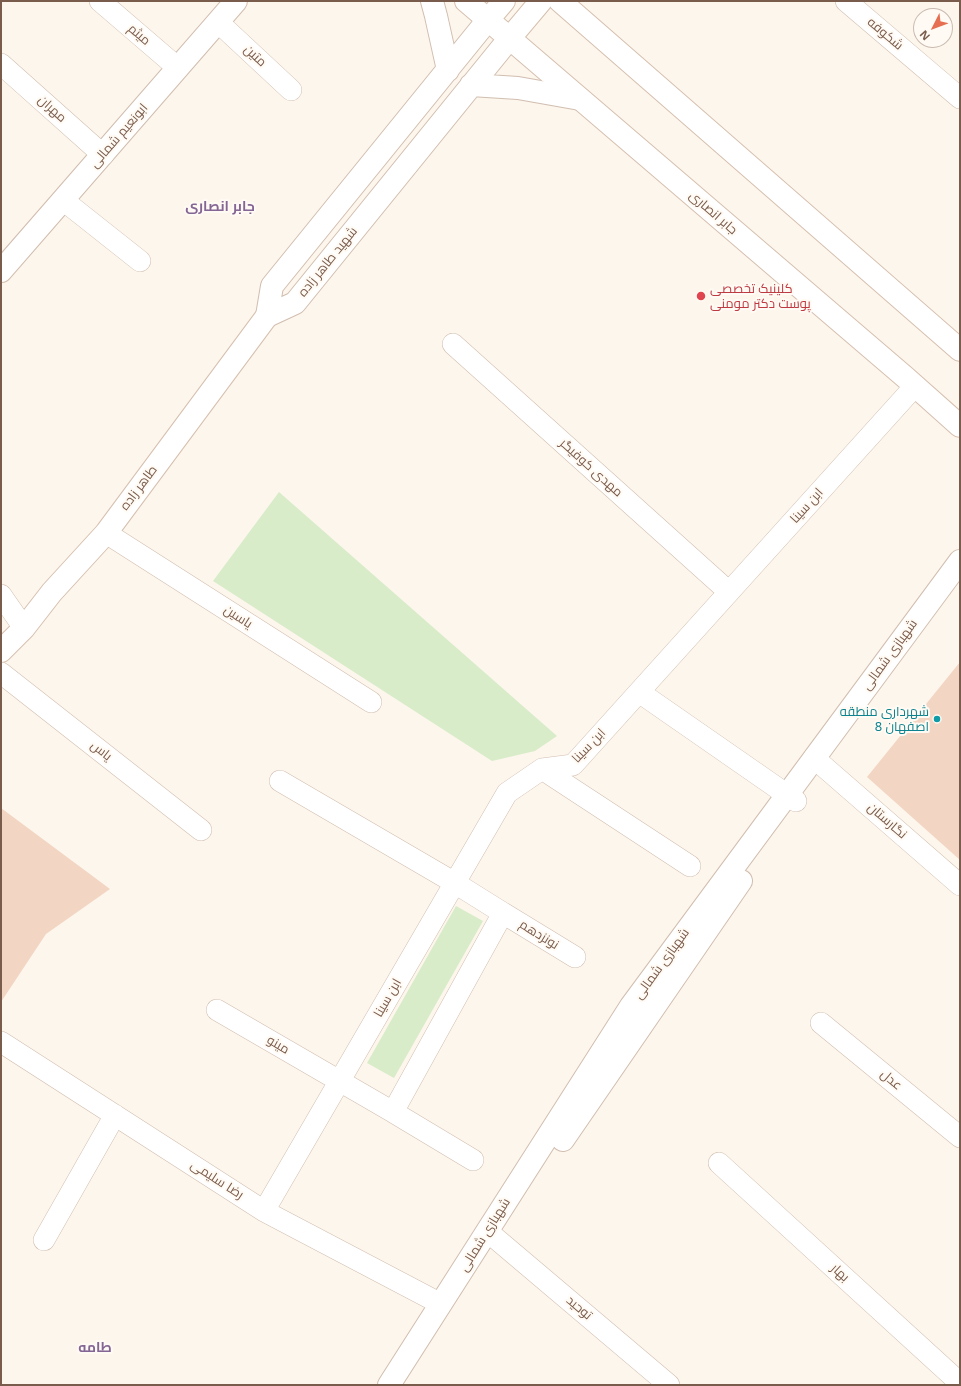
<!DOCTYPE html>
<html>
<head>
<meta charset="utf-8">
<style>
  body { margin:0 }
  #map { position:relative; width:961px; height:1386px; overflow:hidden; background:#fdf6ec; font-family:"Noto Sans",sans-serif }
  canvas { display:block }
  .frame { position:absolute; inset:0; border:2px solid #7a5c4d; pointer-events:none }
  .north { position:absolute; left:913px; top:8px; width:40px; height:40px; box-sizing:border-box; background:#fffaf3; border:1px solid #cabbb1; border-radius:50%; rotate:228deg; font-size:11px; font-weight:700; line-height:16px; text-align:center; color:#7a5c4d }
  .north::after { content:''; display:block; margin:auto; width:14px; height:18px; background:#e76f51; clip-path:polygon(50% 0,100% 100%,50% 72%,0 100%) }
</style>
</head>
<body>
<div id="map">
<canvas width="961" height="1386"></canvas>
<div class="frame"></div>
<div class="north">N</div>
</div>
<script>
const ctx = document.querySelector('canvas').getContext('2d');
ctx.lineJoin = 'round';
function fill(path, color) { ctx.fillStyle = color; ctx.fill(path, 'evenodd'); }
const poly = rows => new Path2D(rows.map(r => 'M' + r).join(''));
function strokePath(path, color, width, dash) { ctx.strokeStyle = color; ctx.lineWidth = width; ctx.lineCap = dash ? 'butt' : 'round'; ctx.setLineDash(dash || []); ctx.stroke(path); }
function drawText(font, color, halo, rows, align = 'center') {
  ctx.font = font + ' "Noto Sans",Cairo,sans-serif'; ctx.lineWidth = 4; ctx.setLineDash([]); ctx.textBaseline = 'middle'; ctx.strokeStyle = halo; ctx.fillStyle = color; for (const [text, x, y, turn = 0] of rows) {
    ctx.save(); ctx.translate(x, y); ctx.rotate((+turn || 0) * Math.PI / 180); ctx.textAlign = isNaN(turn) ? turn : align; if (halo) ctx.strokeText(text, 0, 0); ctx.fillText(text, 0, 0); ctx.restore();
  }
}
fill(poly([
  [279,492,557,736,535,751,492,761,213,581],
  [456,906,483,921,394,1078,367,1063]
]), '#d8ecc9');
fill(poly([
  [960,662,960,860,867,777],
  [1,808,110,889,46,934,1,1002]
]), '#f3d5c3');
const minor = poly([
  [100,1,178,68],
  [846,1,960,98],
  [218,22,291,90],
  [1,64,103,155],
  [63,200,140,261],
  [453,344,729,592],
  [106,533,371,702],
  [1,595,24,628],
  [1,673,201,830],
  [639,692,796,801],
  [814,758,960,885],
  [542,769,690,866],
  [503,913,575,957],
  [217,1010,393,1112,503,913,455,883,280,781],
  [821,1023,960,1137],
  [1,1042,264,1211,441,1304],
  [393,1112,473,1160],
  [719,1163,960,1383],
  [264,1211,507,793,542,769,573,765,915,386],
  [487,1231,669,1385],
  [44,1240,115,1115]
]);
const tertiary = poly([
  [432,1,436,16,448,70],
  [471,85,518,88,580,99],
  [1,271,236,1],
  [267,316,272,286,487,21],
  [267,316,295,303,509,39],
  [563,1140,741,881],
  [389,1385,631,1006,960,561]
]);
const secondary = poly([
  [466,1,905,377,960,426],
  [560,1,960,350],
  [487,21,504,1],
  [509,39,541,1],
  [1,651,24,628,52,592,106,533,267,316]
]);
strokePath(minor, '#d1beb0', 22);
strokePath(tertiary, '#d1beb0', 24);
strokePath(secondary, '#d6c0b0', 24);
strokePath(minor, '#fff', 21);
strokePath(tertiary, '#fff', 22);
strokePath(secondary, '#fff', 22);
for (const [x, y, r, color] of [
  [701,296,5,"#e0444e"],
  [937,719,4,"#0f9aa8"]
]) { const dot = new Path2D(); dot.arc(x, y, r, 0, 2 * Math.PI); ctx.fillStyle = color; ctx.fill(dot); strokePath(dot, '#fffaf3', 1.5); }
drawText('13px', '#7a5c4d', '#fffaf3', [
  ["شکوفه",885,34,40],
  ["میثم",139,35,41],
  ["متین",255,56,43],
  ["مهران",52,109,42],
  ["ابونعیم شمالی",119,136,-49],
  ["جابر انصاری",713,213,41],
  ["شهید طاهر زاده",328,262,-51],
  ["مهدی کوفیگر",591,468,42],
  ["طاهر زاده",139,488,-53],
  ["ابن سینا",807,506,-48],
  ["یاسین",238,617,33],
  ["شهبازی شمالی",890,655,-54],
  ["ابن سینا",589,746,-46],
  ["یاس",101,751,38],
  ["نگارستان",887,821,41],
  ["نونزدهم",539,935,32],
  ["شهبازی شمالی",662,964,-54],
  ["ابن سینا",388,998,-60],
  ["مینو",278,1045,30],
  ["عدل",891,1080,40],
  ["رضا سلیمی",217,1180,33],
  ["شهبازی شمالی",485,1235,-58],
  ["بهار",840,1273,42],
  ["توحید",579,1308,40]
]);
drawText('13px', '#be3a42', '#fffaf3', [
  ["کلینیک تخصصی",710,289],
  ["پوست دکتر مومنی",710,304]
], 'left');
drawText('13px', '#0d838f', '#fffaf3', [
  ["شهرداری منطقه",929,712],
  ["8 اصفهان",929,727]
], 'right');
drawText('bold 14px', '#846695', '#fffaf3', [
  ["جابر انصاری",220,207],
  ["طامه",95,1348]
]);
</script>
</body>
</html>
